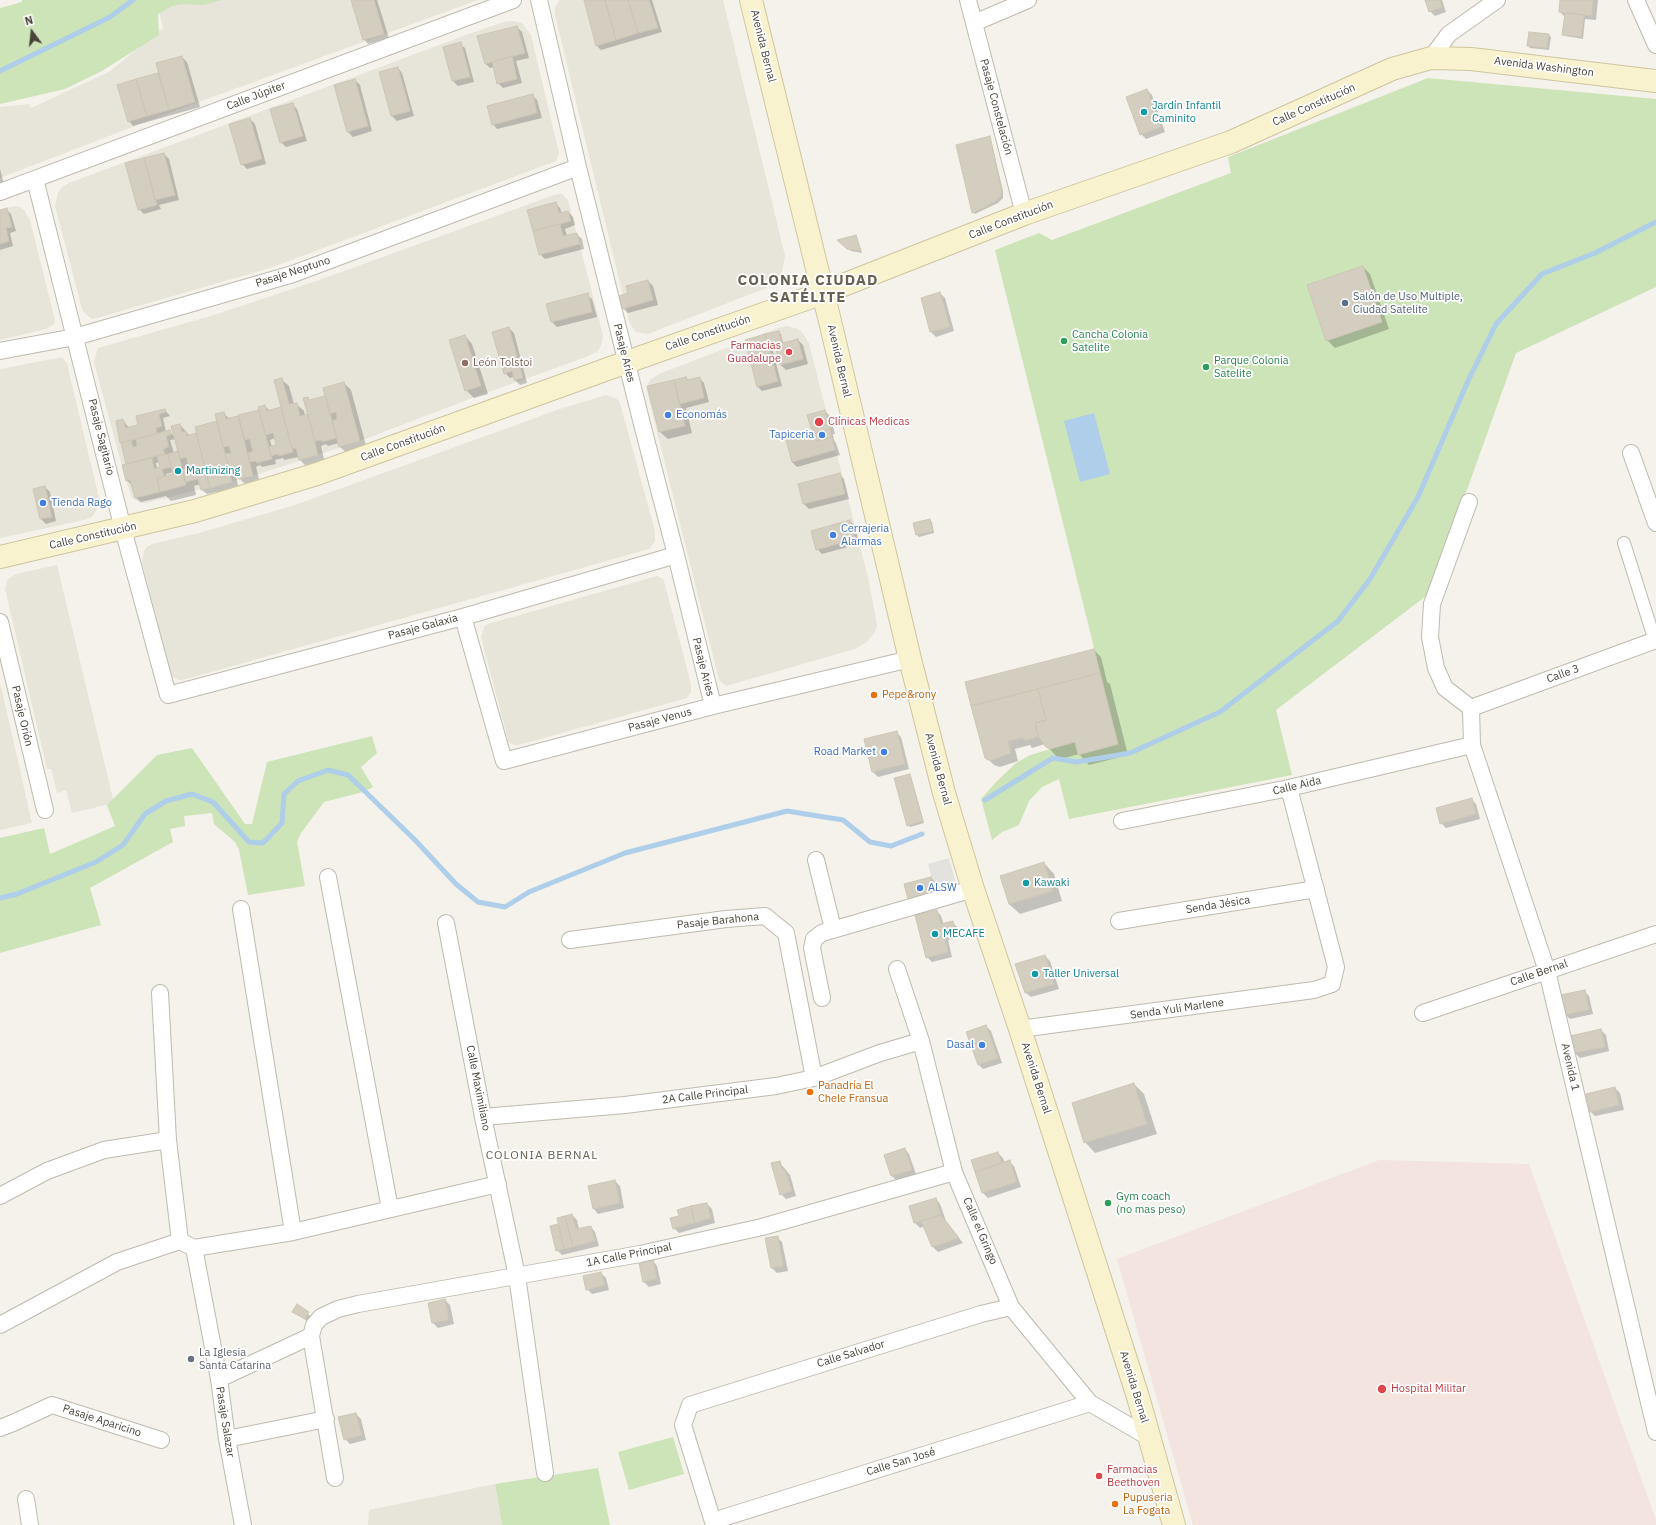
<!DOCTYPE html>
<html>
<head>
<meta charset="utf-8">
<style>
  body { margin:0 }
  #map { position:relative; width:1656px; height:1525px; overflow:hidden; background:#f4f2eb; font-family:"IBM Plex Sans",sans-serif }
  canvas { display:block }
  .north { position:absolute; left:12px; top:12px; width:40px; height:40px; -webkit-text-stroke:3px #fff; paint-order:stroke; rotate:345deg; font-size:11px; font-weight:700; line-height:16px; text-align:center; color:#474339 }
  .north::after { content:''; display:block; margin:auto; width:14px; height:18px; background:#474339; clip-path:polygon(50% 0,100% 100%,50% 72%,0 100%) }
</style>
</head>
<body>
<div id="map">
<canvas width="1656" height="1525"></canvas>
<div class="north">N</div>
</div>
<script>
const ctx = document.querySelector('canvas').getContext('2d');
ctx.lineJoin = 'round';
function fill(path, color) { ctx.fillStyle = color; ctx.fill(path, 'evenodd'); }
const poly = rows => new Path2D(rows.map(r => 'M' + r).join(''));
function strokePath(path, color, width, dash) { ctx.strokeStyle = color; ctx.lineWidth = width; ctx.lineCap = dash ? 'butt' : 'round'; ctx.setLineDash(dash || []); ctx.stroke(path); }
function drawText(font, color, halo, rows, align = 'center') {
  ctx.font = font + ' "IBM Plex Sans",sans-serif'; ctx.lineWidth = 3.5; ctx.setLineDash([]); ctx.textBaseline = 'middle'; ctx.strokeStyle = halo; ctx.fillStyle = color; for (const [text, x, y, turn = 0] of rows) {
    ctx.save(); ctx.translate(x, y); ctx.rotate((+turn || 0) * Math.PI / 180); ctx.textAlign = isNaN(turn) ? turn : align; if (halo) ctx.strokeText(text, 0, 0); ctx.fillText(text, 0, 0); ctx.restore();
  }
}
fill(poly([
  [176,0,478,0,169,113,0,178,0,107,29,104,31,108,109,72,163,28,158,8],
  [559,0,723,0,785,256,781,277,774,285,648,334,636,332,632,327,629,321,555,15,555,8],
  [507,21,513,21,522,23,531,35,559,153,556,161,270,268,97,318,92,319,85,314,82,309,55,206,58,193,62,187,69,183,466,35],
  [557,194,562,194,568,200,603,335,602,343,598,351,586,357,467,400,360,441,253,476,146,503,141,503,132,498,126,481,94,362,98,348,214,315,319,280],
  [15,206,20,207,24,210,30,220,55,320,54,324,46,329,0,340,0,210],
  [787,326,798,329,802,332,809,343,869,582,877,625,875,632,867,642,855,649,726,686,720,681,718,676,647,392,648,384,650,380,659,374,781,327],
  [62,357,67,364,100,502,98,508,92,517,84,520,0,538,0,369],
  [606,395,617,399,620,403,655,531,655,541,649,549,183,680,179,680,171,676,142,563,144,551,147,547,152,544,199,533,295,505,560,409],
  [57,565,114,803,72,813,66,790,57,793,51,769,47,769,5,589,8,579,16,574],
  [657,576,663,579,664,581,691,684,691,692,687,698,519,745,515,745,510,743,508,740,481,637,484,627,488,624],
  [0,682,32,823,0,830],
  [495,1484,502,1525,368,1525,369,1510]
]), '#e7e4da');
fill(poly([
  [1379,1160,1529,1164,1656,1520,1656,1525,1193,1525,1117,1259]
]), '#f3e4e0');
fill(poly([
  [22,0,221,0,203,5,182,4,172,6,158,14,159,35,102,71,65,89,0,104,0,8,22,2],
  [1428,78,1656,99,1656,287,1516,353,1430,593,1276,710,1292,775,1069,819,1059,779,1042,787,1029,801,1019,825,1002,832,992,840,981,799,996,782,1016,763,1030,755,1075,742,1078,755,1118,744,995,250,1039,233,1052,240,1231,173,1228,157],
  [372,736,377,753,361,767,373,787,363,792,324,802,301,833,297,842,305,886,248,895,239,850,235,842,214,824,212,813,184,816,185,826,170,829,173,842,90,888,101,925,0,953,0,838,44,828,50,854,115,826,107,805,157,755,192,748,245,824,252,824,267,762],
  [673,1437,684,1474,629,1490,618,1452],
  [598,1468,610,1525,502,1525,495,1484]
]), '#cde3b8');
fill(poly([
  [949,858,957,887,935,892,928,864]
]), '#e3e2df');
fill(poly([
  [1094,413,1110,474,1080,482,1064,421]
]), '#aecee9');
fill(poly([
  [352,0,377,0,389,38,368,44,364,39],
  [585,0,652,0,662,32,601,50,596,45],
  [1426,0,1442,0,1446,12,1435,16,1430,11],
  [1561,0,1598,0,1596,20,1585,19,1583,39,1565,36,1563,34,1565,17,1560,12],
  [517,27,522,32,529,58,516,61,522,83,503,88,498,83,494,67,490,68,485,63],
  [1549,35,1551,37,1549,50,1530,48,1528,45],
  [460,44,465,48,474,82,458,86,453,81,444,48],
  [182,57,187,62,200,107,133,126,129,121,118,85,160,73],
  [398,68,402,73,414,116,397,121,392,116],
  [355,80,360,85,372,131,353,137,348,132,336,86],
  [1147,90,1152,95,1165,132,1146,139,1141,134],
  [533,96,537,100,542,118,497,129,493,124],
  [292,104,297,109,307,141,286,147,281,142],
  [250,119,255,124,266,164,247,169,242,164],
  [989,138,991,140,1003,191,1003,198,998,203,975,214,973,212],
  [164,154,169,159,179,200,159,205,161,209,144,214,139,209],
  [0,169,4,184,0,185],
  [555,203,560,208,562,214,568,212,573,217,575,225,565,229,567,236,577,234,582,239,584,249,545,259,540,254,529,211],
  [6,209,11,214,16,231,10,233,13,246,0,250,0,211],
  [855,236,857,238,862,253,851,251,839,240],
  [1363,267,1370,274,1389,329,1335,348,1327,340],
  [648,281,653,286,658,305,628,313,623,308,629,294],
  [940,293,945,298,954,331,936,337,931,332,922,298],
  [587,295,592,299,597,317,557,327,552,322,547,305],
  [509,328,514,333,527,383,520,385,515,380,514,377,510,378,505,373],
  [779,332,781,334,783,343,798,340,803,345,808,364,786,370,781,365,776,347,772,348,782,386,762,391,757,386,746,341],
  [465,336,472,344,488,394,474,398,466,390],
  [686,378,689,381,699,378,704,383,709,402,686,408,692,433,668,439,660,432,649,387],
  [281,379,289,386,294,404,296,404,304,411,305,416,309,415,308,398,311,401,326,396,344,383,351,390,367,449,348,454,340,447,339,443,328,446,326,444,321,446,325,463,307,467,300,460,299,457,284,460,283,458,275,460,276,464,262,467,260,465,256,467,260,483,247,486,240,479,239,476,236,476,239,490,219,495,216,492,207,494,202,490,201,484,194,486,196,495,171,501,166,496,141,502,136,498,131,485,127,480,127,465,124,452,125,452,118,431,123,420,129,428,139,425,165,410,170,416,163,418,166,432,170,432,175,437,180,425,190,436,198,434,218,422,223,413,230,419,260,410,265,406,270,411,282,408],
  [275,438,277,446,272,447,270,440],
  [176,439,180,455,174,453,170,440],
  [250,441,252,441,255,452,253,453],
  [159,462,161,468,157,469,156,463],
  [174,472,174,474,167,476,166,474],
  [825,411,830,416,835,434,833,434,834,440,836,443,840,455,797,467,792,462,814,435],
  [839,474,844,479,849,499,809,509,804,504,799,485],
  [45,487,50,492,56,521,46,524,41,519],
  [930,520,932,522,934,533,919,537,917,535,914,524],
  [850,521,855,526,859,544,822,554,817,549],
  [1094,650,1101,657,1107,682,1110,684,1128,755,1089,765,1079,754,1061,759,1057,757,1045,744,1032,748,1030,745,1015,749,1018,761,1000,767,994,765,986,757,966,682],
  [896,732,901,737,909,769,878,777,873,772,866,740],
  [909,775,911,777,924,823,910,827,908,825],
  [1471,799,1476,804,1480,819,1446,828,1441,823],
  [1044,863,1054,874,1062,901,1020,914,1009,904,1001,877],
  [931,878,936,883,940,897,914,903,909,898],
  [937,911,941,916,944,925,952,922,957,927,960,937,948,940,952,957,932,962,927,957],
  [1045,956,1050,961,1059,989,1031,997,1026,993],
  [1584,991,1589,996,1593,1014,1570,1019,1565,1014],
  [986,1026,991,1031,1002,1063,983,1069,978,1064],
  [1601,1030,1606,1035,1609,1051,1580,1058,1575,1053,1571,1036],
  [1134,1084,1144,1094,1157,1134,1095,1153,1085,1142],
  [1615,1088,1620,1093,1624,1110,1595,1116,1590,1111],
  [905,1149,909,1154,916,1174,897,1181,892,1176],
  [998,1153,1003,1158,1005,1163,1009,1162,1014,1166,1021,1187,988,1198,983,1193,972,1161],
  [779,1162,790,1175,796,1196,786,1199,781,1194],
  [615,1181,620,1186,624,1208,598,1214,594,1209],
  [936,1199,940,1204,946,1221,963,1243,938,1252,933,1247,925,1226,920,1228,915,1223,910,1207],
  [707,1204,712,1209,715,1223,679,1233,674,1228],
  [572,1215,577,1220,579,1229,591,1227,595,1232,599,1246,562,1255,557,1250,551,1227,559,1225],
  [777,1237,782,1242,788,1271,777,1273,772,1268],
  [653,1261,657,1266,661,1284,649,1287,644,1282,640,1264],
  [601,1273,606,1278,609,1290,592,1294,587,1289],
  [445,1300,450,1305,454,1324,438,1328,433,1323,429,1303],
  [297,1306,313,1318,310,1323,293,1311],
  [356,1414,361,1419,366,1440,350,1444,345,1439]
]), '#0003');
strokePath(poly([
  [0,71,110,17,133,0],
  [985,800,1053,758,1077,762,1130,753,1220,712,1338,621,1370,579,1418,497,1468,381,1496,324,1542,274,1595,253,1656,222],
  [0,898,17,894,96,862,123,845,145,814,166,801,192,794,213,802,249,842,263,843,282,823,284,794,298,781,328,770,348,775,415,840,456,884,478,902,505,907,529,892,625,853,787,811,843,820,870,842,891,846,922,834]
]), '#aecee9', 5);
const building = poly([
  [351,0,374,0,384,34,363,40,351,0],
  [584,0,605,0,616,40,596,46,584,0],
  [605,0,628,0,638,33,616,40,605,0],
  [628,0,649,0,658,28,638,33,628,0],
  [1425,0,1440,0,1442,7,1429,12,1425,0],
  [1560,0,1593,0,1592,16,1559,12,1560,0],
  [1565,13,1584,15,1581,37,1562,35,1565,13],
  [517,26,525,53,485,64,477,36,517,26],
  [1529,32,1549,34,1547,48,1527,46,1529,32],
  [461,42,470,77,452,81,443,47,461,42],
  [182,56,195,102,169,110,156,63,182,56],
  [512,56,517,79,497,84,492,62,512,56],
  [398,67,410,111,391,116,379,72,398,67],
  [158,73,169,110,147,116,136,79,158,73],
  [136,79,147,116,128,122,117,85,136,79],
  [355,79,368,126,347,132,334,85,355,79],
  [1147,89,1161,127,1140,135,1126,97,1147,89],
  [533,94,537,113,492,125,487,106,533,94],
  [293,103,303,136,280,143,270,109,293,103],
  [250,118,262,159,241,165,229,124,250,118],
  [990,136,1002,192,999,198,991,204,972,213,956,145,990,136],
  [164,153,175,195,155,200,144,158,164,153],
  [144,158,157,205,138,210,125,163,144,158],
  [556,202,559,213,568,211,571,221,533,231,527,210,556,202],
  [7,208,12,227,6,228,9,241,0,244,0,210,7,208],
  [560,224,563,236,577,233,580,244,539,255,533,231,560,224],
  [856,235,861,251,847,249,837,240,856,235],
  [1363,266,1382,322,1326,341,1307,285,1363,266],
  [648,280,653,300,622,309,619,296,628,293,626,286,648,280],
  [940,292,950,327,930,332,921,298,940,292],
  [588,293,592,312,551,322,546,304,588,293],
  [509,327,523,378,514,380,512,371,504,374,492,332,509,327],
  [779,331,782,343,768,346,765,334,779,331],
  [765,334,778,381,757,387,745,340,765,334],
  [465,335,481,386,465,391,449,340,465,335],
  [798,339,803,359,780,365,775,345,798,339],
  [686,377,687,380,700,377,704,398,679,404,674,380,686,377],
  [282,378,289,404,297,403,300,416,308,414,318,455,299,460,296,448,292,449,274,380,282,378],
  [674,380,685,426,659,432,647,386,674,380],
  [344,382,360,441,339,447,332,421,337,419,336,412,330,414,323,388,344,382],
  [325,396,337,438,322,442,321,440,315,441,303,398,308,397,309,400,325,396],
  [265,405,267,411,281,407,293,452,279,456,278,454,271,456,268,447,276,445,273,433,265,435,258,407,265,405],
  [165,409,166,412,159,414,162,426,156,428,157,434,120,443,116,421,123,419,126,428,138,425,136,416,165,409],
  [259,410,272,459,257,463,256,461,250,462,248,453,253,451,250,439,245,440,238,415,259,410],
  [825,410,830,429,813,434,807,415,825,410],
  [224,412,226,419,238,416,253,476,239,479,236,467,229,469,225,454,231,453,229,446,223,447,215,414,224,412],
  [217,421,232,482,210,488,195,427,217,421],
  [180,424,182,432,186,431,187,436,196,433,210,488,201,490,198,479,186,482,182,469,189,467,186,457,180,459,171,426,180,424],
  [830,429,832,437,816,441,813,434,830,429],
  [170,430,171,435,166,436,169,447,163,449,165,454,126,464,121,443,131,440,133,447,137,446,136,439,170,430],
  [813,434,816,441,832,437,835,450,792,462,786,440,813,434],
  [178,451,186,485,160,492,157,478,173,474,168,454,178,451],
  [168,454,171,467,162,469,164,476,157,478,160,492,135,498,130,480,126,481,122,465,152,458,154,469,160,467,157,456,168,454],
  [840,473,845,494,803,504,798,484,840,473],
  [45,486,52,517,40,519,33,489,45,486],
  [930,519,933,531,916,535,913,523,930,519],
  [850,520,855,539,816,550,811,531,850,520],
  [1094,649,1100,673,971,706,965,682,1094,649],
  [1100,673,1118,744,1078,755,1075,742,1050,749,1046,747,1038,736,1035,723,1046,720,1038,689,1100,673],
  [1038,689,1046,720,1035,723,1038,736,1029,740,1024,740,1023,738,1008,741,1011,753,992,760,988,760,985,758,971,706,1038,689],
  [897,731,905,764,872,772,864,739,897,731],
  [910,774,923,821,907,826,894,778,910,774],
  [1472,798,1476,814,1440,824,1436,808,1472,798],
  [1044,862,1053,891,1009,904,1000,876,1044,862],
  [931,877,935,892,908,899,904,884,931,877],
  [937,910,941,924,953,921,956,932,944,935,948,952,926,958,915,915,937,910],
  [1045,955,1054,984,1025,993,1015,964,1045,955],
  [1585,990,1589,1010,1564,1015,1560,995,1585,990],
  [986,1025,998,1058,978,1065,966,1032,986,1025],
  [1601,1029,1605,1047,1574,1053,1570,1036,1601,1029],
  [1134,1083,1147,1124,1084,1143,1072,1103,1134,1083],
  [1615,1087,1619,1105,1590,1112,1586,1094,1615,1087],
  [905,1148,912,1170,891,1176,884,1155,905,1148],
  [998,1152,1002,1163,975,1172,971,1160,998,1152],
  [1010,1160,1017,1182,982,1193,975,1172,1010,1160],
  [780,1161,782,1169,785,1169,792,1191,780,1195,771,1163,780,1161],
  [615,1180,620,1203,593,1209,588,1186,615,1180],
  [936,1198,941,1215,914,1223,909,1206,936,1198],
  [707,1203,711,1218,695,1223,691,1206,707,1203],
  [691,1206,695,1223,673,1229,670,1218,679,1216,677,1210,691,1206],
  [572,1214,576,1229,591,1226,595,1241,573,1247,565,1216,572,1214],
  [941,1215,959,1238,932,1247,921,1221,941,1215],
  [565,1216,573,1247,564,1249,557,1218,565,1216],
  [558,1224,564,1249,556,1251,550,1226,558,1224],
  [778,1236,783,1266,771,1268,765,1238,778,1236],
  [653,1260,657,1279,643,1282,639,1263,653,1260],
  [601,1272,605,1285,586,1290,583,1276,601,1272],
  [445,1299,449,1320,432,1323,428,1303,445,1299],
  [297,1304,309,1312,305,1319,292,1312,297,1304],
  [356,1413,362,1435,344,1440,338,1417,356,1413]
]);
fill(building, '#d4cec1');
strokePath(building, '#cec6b5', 1);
const pedestrian = poly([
  [1624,543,1655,641]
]);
const minor = poly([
  [539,0,578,167,642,424,676,555,713,706],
  [968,0,1024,214],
  [1636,0,1656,45],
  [974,23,1028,0],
  [1431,58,1449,34,1497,0],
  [35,179,123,529,168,695,463,617,676,555],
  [0,192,513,0],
  [0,351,75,337,293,274,578,167],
  [1631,453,1656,523],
  [1469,502,1432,604,1430,637,1436,668,1445,688,1471,708],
  [463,617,504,761,713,706,910,659],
  [0,622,45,810],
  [1471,708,1472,745,1547,971,1656,1432],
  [1471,708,1656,640],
  [1122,821,1289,788,1472,745],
  [816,860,833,929],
  [328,877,390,1209],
  [241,909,293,1232],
  [1119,921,1316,889],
  [446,923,483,1117,517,1276,545,1473],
  [570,940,726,919,765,916,786,933,814,1078],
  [897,969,921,1041,954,1172,1011,1307,1090,1403,1150,1438],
  [160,993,168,1140,180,1241],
  [822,998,812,948,814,939,822,933,973,889],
  [1423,1013,1656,934],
  [1020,1029,1314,990,1332,984,1336,967,1289,788],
  [483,1117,625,1105,776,1086,814,1078,880,1053,921,1041],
  [0,1196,47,1171,104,1150,168,1140],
  [194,1248,219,1379,227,1439,243,1525],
  [0,1325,117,1262,180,1241,194,1248,293,1232,498,1184],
  [219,1379,311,1336],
  [0,1428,13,1423,52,1405,161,1440],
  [227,1439,326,1419],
  [335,1478,311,1336,314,1325,321,1317,338,1309,358,1304,640,1254,762,1227,954,1172],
  [26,1499,30,1525],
  [713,1521,1090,1403],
  [714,1525,683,1425,690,1405,981,1314,1011,1307]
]);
const secondary = poly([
  [751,0,829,317,910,659,944,793,973,889,1020,1029,1138,1397,1174,1525],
  [0,557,195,511,317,474,627,362,823,293,1024,214,1231,142,1392,69,1431,58,1471,59,1656,81]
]);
strokePath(pedestrian, '#bebaae', 14);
strokePath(minor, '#bebaae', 18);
strokePath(secondary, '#cec59f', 24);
strokePath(pedestrian, '#fff', 12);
strokePath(minor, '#fff', 16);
strokePath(secondary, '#f9f2cf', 22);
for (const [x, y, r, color] of [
  [1144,112,4,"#0f9aa8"],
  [1345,303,4,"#5c6f8a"],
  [1064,341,4,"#2e9e5b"],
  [789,352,4,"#e0444e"],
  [465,363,4,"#8d6e63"],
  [1206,367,4,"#2e9e5b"],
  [668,415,4,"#3f7fe0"],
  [819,422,5,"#e0444e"],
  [822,435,4,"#3f7fe0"],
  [178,471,4,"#0f9aa8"],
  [43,503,4,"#3f7fe0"],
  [833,535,4,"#3f7fe0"],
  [874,695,4,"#e8710a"],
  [884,752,4,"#3f7fe0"],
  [1026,883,4,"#0f9aa8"],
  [920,888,4,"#3f7fe0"],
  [935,934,4,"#0f9aa8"],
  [1035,974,4,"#0f9aa8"],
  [982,1045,4,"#3f7fe0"],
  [810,1092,4,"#e8710a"],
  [1108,1203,4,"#2e9e5b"],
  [191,1359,4,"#6b7280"],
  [1382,1389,5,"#e0444e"],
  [1099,1476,4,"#e0444e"],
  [1115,1504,4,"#e8710a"]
]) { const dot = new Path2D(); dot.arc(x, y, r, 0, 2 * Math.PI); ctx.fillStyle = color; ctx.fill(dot); strokePath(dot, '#fff', 1.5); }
drawText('11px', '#474339', '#fff', [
  ["Avenida Bernal",763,46,76],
  ["Avenida Washington",1544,67,7],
  ["Calle Júpiter",256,96,-21],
  ["Calle Constitución",1314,105,-24],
  ["Pasaje Constelación",996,107,75],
  ["Calle Constitución",1011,220,-21],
  ["Pasaje Neptuno",293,272,-18],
  ["Calle Constitución",708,333,-19],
  ["Pasaje Aries",624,353,76],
  ["Avenida Bernal",839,361,77],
  ["Pasaje Sagitario",101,437,76],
  ["Calle Constitución",403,443,-20],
  ["Calle Constitución",93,536,-13],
  ["Pasaje Galaxia",423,627,-15],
  ["Pasaje Aries",703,667,76],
  ["Calle 3",1563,674,-20],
  ["Pasaje Orión",22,716,77],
  ["Pasaje Venus",660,720,-15],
  ["Avenida Bernal",938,769,75],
  ["Calle Aida",1297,786,-13],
  ["Senda Jésica",1218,905,-9],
  ["Pasaje Barahona",718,921,-6],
  ["Calle Bernal",1539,973,-19],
  ["Senda Yuli Marlene",1177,1009,-8],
  ["Avenida 1",1570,1067,77],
  ["Avenida Bernal",1036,1078,72],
  ["Calle Maximiliano",478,1088,79],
  ["2A Calle Principal",705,1095,-7],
  ["Calle el Gringo",980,1231,67],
  ["1A Calle Principal",629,1255,-11],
  ["Calle Salvador",851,1354,-17],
  ["Avenida Bernal",1134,1387,73],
  ["Pasaje Aparicino",102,1421,18],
  ["Pasaje Salazar",225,1422,81],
  ["Calle San José",901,1462,-17]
]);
drawText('11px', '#0d838f', '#fff', [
  ["Jardín Infantil",1152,106],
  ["Caminito",1152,119],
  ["Martinizing",186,471],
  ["Kawaki",1034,883],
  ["MECAFE",943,934],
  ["Taller Universal",1043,974]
], 'left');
drawText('11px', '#4e5e75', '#fff', [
  ["Salón de Uso Multiple,",1353,297],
  ["Ciudad Satelite",1353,310]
], 'left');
drawText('11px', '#27864d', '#fff', [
  ["Cancha Colonia",1072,335],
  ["Satelite",1072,348],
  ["Parque Colonia",1214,361],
  ["Satelite",1214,374],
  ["Gym coach",1116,1197],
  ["(no mas peso)",1116,1210]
], 'left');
drawText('11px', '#be3a42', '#fff', [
  ["Farmacias",781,346,"right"],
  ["Guadalupe",781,359,"right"],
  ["Clínicas Medicas",828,422],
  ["Hospital Militar",1391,1389],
  ["Farmacias",1107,1470],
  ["Beethoven",1107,1483]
], 'left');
drawText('11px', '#785e54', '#fff', [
  ["León Tolstoi",473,363]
], 'left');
drawText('11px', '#366cbe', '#fff', [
  ["Economás",676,415],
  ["Tapiceria",814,435,"right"],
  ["Tienda Rago",51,503],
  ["Cerrajeria",841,529],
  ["Alarmas",841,542],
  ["Road Market",876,752,"right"],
  ["ALSW",928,888],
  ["Dasal",974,1045,"right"]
], 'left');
drawText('11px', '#c56008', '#fff', [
  ["Pepe&rony",882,695],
  ["Panadría El",818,1086],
  ["Chele Fransua",818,1099],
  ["Pupuseria",1123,1498],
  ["La Fogata",1123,1511]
], 'left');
drawText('11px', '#5b616d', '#fff', [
  ["La Iglesia",199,1353],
  ["Santa Catarina",199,1366]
], 'left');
ctx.letterSpacing = '1px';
drawText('12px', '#696152', '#fff', [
  ["COLONIA BERNAL",542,1156]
]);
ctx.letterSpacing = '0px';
ctx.letterSpacing = '1px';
drawText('bold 15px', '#696152', '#fff', [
  ["COLONIA CIUDAD",808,281],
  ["SATÉLITE",808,298]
]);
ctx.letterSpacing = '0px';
</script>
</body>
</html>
